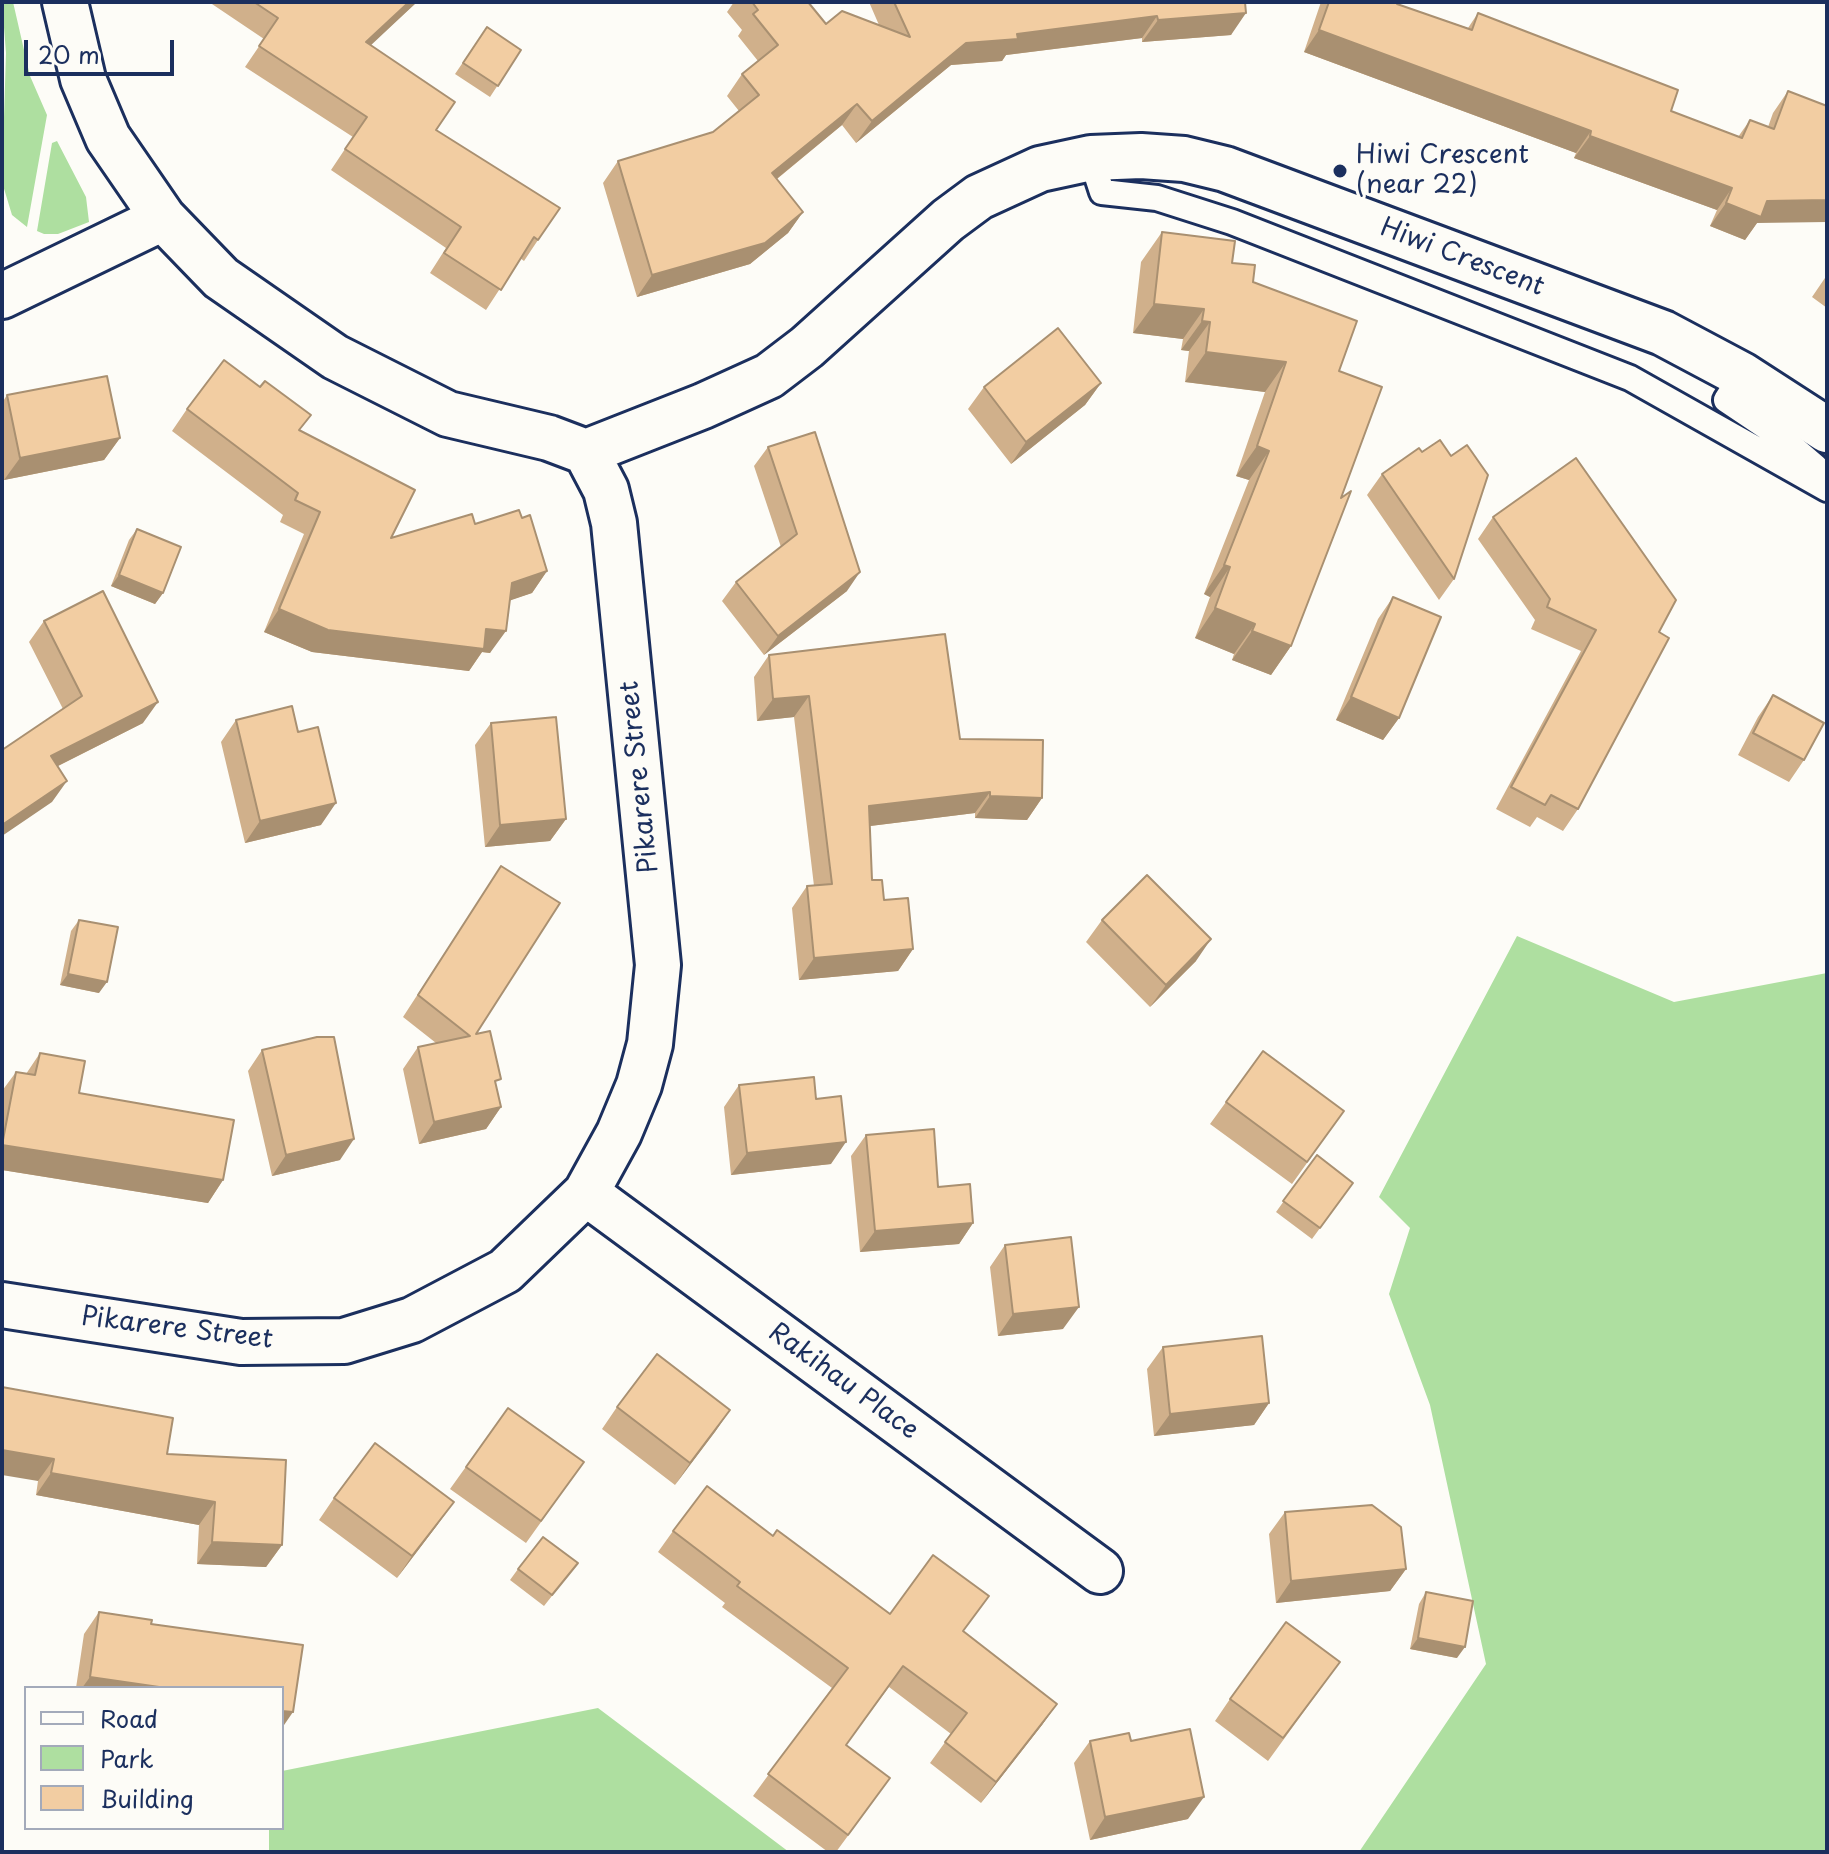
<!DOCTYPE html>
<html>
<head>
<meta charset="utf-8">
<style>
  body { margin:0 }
  #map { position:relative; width:1829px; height:1854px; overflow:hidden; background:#fdfcf7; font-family:"Playpen Sans",sans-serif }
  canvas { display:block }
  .frame { position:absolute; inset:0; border:4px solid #1b2f5e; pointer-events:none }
  .legend { position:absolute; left:24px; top:1686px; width:260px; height:144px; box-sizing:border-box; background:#fdfcf7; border:2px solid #a3aaba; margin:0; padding:10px 14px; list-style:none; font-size:24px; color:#1b2f5e }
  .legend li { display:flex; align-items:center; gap:16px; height:40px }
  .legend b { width:40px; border:2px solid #a3aaba }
  .scale { position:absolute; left:24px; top:40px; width:150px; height:36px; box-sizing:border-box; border:4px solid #1b2f5e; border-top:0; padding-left:10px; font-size:24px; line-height:28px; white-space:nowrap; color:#1b2f5e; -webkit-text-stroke:6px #fdfcf7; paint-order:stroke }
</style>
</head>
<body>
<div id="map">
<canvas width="1829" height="1854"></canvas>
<div class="frame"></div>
<ul class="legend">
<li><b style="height:10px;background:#fdfcf7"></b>Road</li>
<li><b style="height:22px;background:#aedfa0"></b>Park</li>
<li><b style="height:22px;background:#f2cda2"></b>Building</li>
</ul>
<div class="scale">20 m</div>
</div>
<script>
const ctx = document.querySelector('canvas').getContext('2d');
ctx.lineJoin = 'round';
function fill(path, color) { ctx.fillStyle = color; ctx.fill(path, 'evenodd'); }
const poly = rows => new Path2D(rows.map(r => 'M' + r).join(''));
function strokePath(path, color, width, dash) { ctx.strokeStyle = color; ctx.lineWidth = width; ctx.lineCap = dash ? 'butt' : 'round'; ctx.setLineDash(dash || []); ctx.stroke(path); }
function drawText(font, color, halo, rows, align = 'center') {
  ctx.font = font + ' "Playpen Sans",sans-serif'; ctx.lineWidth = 6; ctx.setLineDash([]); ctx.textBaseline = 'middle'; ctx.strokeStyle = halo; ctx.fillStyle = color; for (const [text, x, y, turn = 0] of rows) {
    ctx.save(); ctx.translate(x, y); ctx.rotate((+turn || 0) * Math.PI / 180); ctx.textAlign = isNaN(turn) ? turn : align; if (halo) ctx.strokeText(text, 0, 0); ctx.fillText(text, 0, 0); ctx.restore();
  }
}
fill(poly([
  [2,2,13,2,30,76,47,115,27,227,12,215,2,182,6,53],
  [57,141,86,197,89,222,58,234,44,234,37,231,52,143],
  [1517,936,1674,1002,1827,973,1827,1852,1359,1852,1486,1664,1430,1405,1389,1294,1410,1228,1379,1197],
  [598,1708,789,1852,269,1852,269,1828,282,1828,282,1771]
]), '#aedfa0');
const service = poly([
  [1091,158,1102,192,1157,198,1232,222,1630,378,1827,489],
  [1742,375,1726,400,1781,437,1816,467,1819,476]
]);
const minor = poly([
  [2,296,163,218],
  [586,452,703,406,769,376,807,347,948,220,979,197,1040,169,1091,158,1141,156,1184,159,1225,169,1663,333,1742,375,1827,430],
  [586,1193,1100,1571],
  [2,1305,241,1342,344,1341,412,1320,505,1271,586,1193,619,1133,639,1085,650,1044,658,965,614,523,606,490,586,452,549,438,448,414,335,357,221,278,163,218,108,138,83,79,65,2]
]);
strokePath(service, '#1b2f5e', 30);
strokePath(minor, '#1b2f5e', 50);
strokePath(service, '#fdfcf7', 24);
strokePath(minor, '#fdfcf7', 44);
fill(poly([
  [209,2,417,2,370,45,436,130,538,240,524,261,520,258,486,310,430,273,446,248,331,170,353,137,245,67,264,39],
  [734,2,808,2,826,24,879,25,869,2,1245,2,1231,35,1142,42,1142,38,1006,55,1002,61,951,65,856,143,842,125,777,179,803,212,788,233,750,264,637,297,603,183,618,161,713,132,739,111,727,96,742,74,758,61,738,36,742,30,727,12],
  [1321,2,1397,2,1397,4,1468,28,1478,13,1671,111,1738,137,1750,120,1768,127,1773,113,1788,91,1757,223,1745,240,1710,226,1717,210,1574,158,1576,153,1304,52],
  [487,27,521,50,490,97,455,74],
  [1162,232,1232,263,1253,282,1339,371,1341,498,1291,646,1271,675,1232,660,1234,654,1195,638,1210,597,1204,594,1249,480,1236,476,1265,392,1185,382,1189,351,1181,350,1183,339,1133,333,1141,262],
  [1827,275,1827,308,1812,297],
  [1101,383,1085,405,1011,464,968,409,984,387],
  [7,395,120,438,104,460,4,480,2,469,2,403],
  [187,409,300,431,391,538,475,524,522,518,547,571,532,593,510,600,490,653,482,652,469,671,312,652,264,632,304,534,280,522,283,515,172,431],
  [768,447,847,591,764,655,722,601,736,582,781,547,754,466],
  [1382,474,1454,579,1439,600,1367,495],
  [1493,517,1659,632,1578,809,1563,831,1537,817,1530,827,1496,809,1581,651,1531,629,1535,620,1478,539],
  [137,529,163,593,155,604,111,586,129,540],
  [1393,597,1399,718,1383,740,1336,720,1378,619],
  [44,621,143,723,58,766,52,802,63,709,29,642],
  [769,655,960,739,1042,798,1027,820,975,818,975,813,870,826,872,880,913,949,898,971,799,980,792,908,807,886,814,886,794,717,757,721,754,677],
  [1773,695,1804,760,1789,782,1738,755,1758,717],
  [236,720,321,825,245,843,221,742],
  [491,723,566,819,550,841,485,847,475,745],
  [501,866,476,1034,496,1086,501,1107,486,1129,419,1144,403,1069,418,1047,436,1043,403,1017],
  [79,920,99,993,60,985,71,931],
  [1102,920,1196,961,1150,1007,1086,942],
  [262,1050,340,1160,272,1176,248,1071],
  [1263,1051,1344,1111,1292,1184,1210,1124],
  [40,1053,79,1093,223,1180,208,1203,2,1170,2,1091,16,1072,26,1074],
  [739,1085,816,1099,831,1164,731,1175,724,1107],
  [866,1135,938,1187,973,1223,959,1244,860,1252,851,1156],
  [1317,1155,1353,1183,1312,1239,1276,1212],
  [1005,1245,1063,1329,998,1336,990,1267],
  [1163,1347,1269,1403,1254,1425,1154,1436,1147,1369],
  [2,1387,167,1454,282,1545,266,1567,197,1564,199,1525,36,1495,38,1481],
  [617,1407,730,1410,675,1485,602,1429],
  [508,1408,584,1462,526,1543,450,1489],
  [334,1498,438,1524,397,1578,319,1520],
  [1285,1512,1406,1569,1390,1591,1276,1603,1269,1534],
  [673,1531,773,1536,890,1614,964,1632,1057,1704,1042,1725,981,1803,930,1763,951,1734,889,1687,846,1745,875,1799,836,1852,828,1852,753,1796,832,1688,722,1607,725,1603,658,1552],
  [578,1563,544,1606,510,1580,518,1569],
  [1426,1592,1457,1658,1410,1649,1419,1604],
  [99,1612,151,1624,282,1688,76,1688,84,1634],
  [1340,1662,1268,1761,1215,1721,1230,1699],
  [1090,1741,1131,1741,1188,1819,1090,1840,1074,1763]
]), '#d0b08b');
fill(poly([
  [409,2,417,2,352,63,366,42],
  [1246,13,1231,35,1142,42,1158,20],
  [1157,16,1142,38,1006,55,1002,61,951,65,856,143,872,121,966,43,1017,34],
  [1319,30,1591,131,1576,153,1304,52],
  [857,104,842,125,757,195,772,173],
  [1590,136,1732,188,1717,210,1574,158],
  [1827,200,1827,222,1757,223,1745,240,1710,226,1726,203,1767,201],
  [803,212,788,233,750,264,637,297,652,275],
  [1154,304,1204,309,1183,339,1133,333],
  [1202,321,1210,322,1189,351,1181,350],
  [1206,352,1286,362,1265,392,1185,382],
  [1101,383,1085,405,1011,464,1026,442],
  [120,438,104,460,4,480,20,458],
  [1257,446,1269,451,1249,480,1236,476],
  [1224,565,1230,567,1210,597,1204,594],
  [547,571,532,593,497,605,512,583],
  [860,572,847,591,764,655,778,636],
  [119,575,163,593,155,604,111,586],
  [1215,608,1255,624,1234,654,1195,638],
  [279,609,486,629,506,631,490,653,482,652,469,671,312,652,264,632],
  [1252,631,1291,646,1271,675,1232,660],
  [809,696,794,717,757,721,773,699],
  [1351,697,1399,718,1383,740,1336,720],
  [158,702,143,723,36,777,51,756],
  [67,781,52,802,2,836,2,825],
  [990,792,975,813,854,828,869,806],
  [990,796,1042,798,1027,820,975,818],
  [336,803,321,825,245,843,260,821],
  [566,819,550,841,485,847,500,825],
  [1211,939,1196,961,1150,1007,1166,985],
  [913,949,898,971,799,980,814,958],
  [68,974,107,982,99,993,60,985],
  [501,1107,486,1129,419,1144,434,1122],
  [354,1139,340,1160,272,1176,286,1155],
  [846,1142,831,1164,731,1175,747,1153],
  [2,1145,223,1180,208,1203,2,1170],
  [973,1223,959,1244,860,1252,875,1231],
  [1079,1307,1063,1329,998,1336,1013,1314],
  [1269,1403,1254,1425,1154,1436,1170,1414],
  [730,1410,715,1432,675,1485,690,1463],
  [2,1450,54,1459,38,1481,2,1475],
  [51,1473,215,1502,199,1525,36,1495],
  [454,1502,438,1524,397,1578,412,1556],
  [212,1542,282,1545,266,1567,197,1564],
  [1406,1569,1390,1591,1276,1603,1291,1581],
  [1418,1638,1465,1647,1457,1658,1410,1649],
  [90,1677,166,1688,82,1688],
  [1057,1704,1042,1725,981,1803,996,1782],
  [282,1711,293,1712,282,1728],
  [1204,1797,1188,1819,1090,1840,1105,1817]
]), '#a99071');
const building = poly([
  [254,2,409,2,366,42,455,102,436,130,560,208,538,240,534,237,501,290,444,253,461,227,345,149,367,117,259,46,278,18,254,2],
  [752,2,808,2,826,24,842,11,910,37,894,2,1245,2,1246,13,1158,20,1157,16,1017,34,1018,39,966,43,872,121,857,104,772,173,803,212,765,243,652,275,618,161,713,132,759,95,742,74,778,45,753,14,758,10,752,2],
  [1329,2,1397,2,1397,4,1472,30,1478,13,1678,90,1671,111,1742,138,1750,120,1774,129,1788,91,1827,106,1827,173,1826,176,1827,177,1827,200,1767,201,1761,217,1726,203,1732,188,1590,136,1591,131,1319,30,1329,2],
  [487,27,521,50,498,86,463,63,487,27],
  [1162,232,1235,241,1232,263,1255,265,1253,282,1357,321,1339,371,1382,387,1341,498,1351,491,1291,646,1252,631,1255,624,1215,608,1230,567,1224,565,1269,451,1257,446,1286,362,1206,352,1210,322,1202,321,1204,309,1154,304,1162,232],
  [1058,328,1101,383,1026,442,984,387,1058,328],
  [224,360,260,387,265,381,311,415,299,430,415,490,391,538,472,514,475,524,519,510,522,518,530,515,547,571,512,583,506,631,486,629,484,649,328,630,279,609,320,512,295,500,298,493,187,409,224,360],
  [107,376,120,438,20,458,7,395,107,376],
  [815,432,860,572,778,636,736,582,797,534,768,447,815,432],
  [1440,440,1451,456,1467,445,1488,475,1454,579,1382,474,1419,448,1422,452,1440,440],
  [1576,458,1676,600,1659,632,1669,638,1578,809,1551,795,1545,805,1511,787,1596,630,1547,607,1550,599,1493,517,1576,458],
  [137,529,181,547,163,593,119,575,137,529],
  [103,591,158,702,51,756,67,781,2,825,2,750,82,696,44,621,103,591],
  [1393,597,1441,617,1399,718,1351,697,1393,597],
  [945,634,960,739,1043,740,1042,798,990,796,990,792,869,806,872,880,882,880,884,900,908,898,913,949,814,958,807,886,832,884,809,696,773,699,769,655,945,634],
  [1773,695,1824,723,1804,760,1753,733,1773,695],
  [292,706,298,732,318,727,336,803,260,821,236,720,292,706],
  [556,717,566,819,500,825,491,723,556,717],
  [501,866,560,903,476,1034,490,1031,501,1079,495,1081,501,1107,434,1122,418,1047,470,1036,418,995,501,866],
  [1147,875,1211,939,1166,985,1102,920,1147,875],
  [79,920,118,927,107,982,68,974,79,920],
  [317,1037,334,1037,354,1139,286,1155,262,1050,317,1037],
  [1263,1051,1344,1111,1307,1162,1226,1102,1263,1051],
  [40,1053,85,1061,79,1093,234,1120,223,1180,2,1145,16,1072,35,1075,40,1053],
  [814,1077,816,1099,841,1096,846,1142,747,1153,739,1085,814,1077],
  [934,1129,938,1187,970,1184,973,1223,875,1231,866,1135,934,1129],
  [1317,1155,1353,1183,1320,1228,1283,1201,1317,1155],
  [1071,1237,1079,1307,1013,1314,1005,1245,1071,1237],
  [1262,1336,1269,1403,1170,1414,1163,1347,1262,1336],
  [657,1354,730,1410,690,1463,617,1407,657,1354],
  [2,1387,173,1418,167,1454,286,1460,282,1545,212,1542,215,1502,51,1473,54,1459,2,1450,2,1387],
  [508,1408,584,1462,541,1521,466,1467,508,1408],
  [375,1443,454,1502,412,1556,334,1498,375,1443],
  [707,1486,773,1536,777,1530,890,1614,933,1555,989,1596,963,1631,1057,1704,996,1782,945,1742,967,1713,903,1666,846,1745,890,1778,848,1835,768,1774,848,1668,737,1586,740,1582,673,1531,707,1486],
  [1372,1505,1401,1527,1406,1569,1291,1581,1285,1512,1372,1505],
  [543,1537,578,1563,552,1595,518,1569,543,1537],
  [1426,1592,1473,1601,1465,1647,1418,1638,1426,1592],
  [99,1612,152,1620,151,1624,303,1645,293,1712,282,1711,282,1688,166,1688,90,1677,99,1612],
  [1286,1622,1340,1662,1283,1738,1230,1699,1286,1622],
  [1190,1729,1204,1797,1105,1817,1090,1741,1129,1733,1131,1741,1190,1729]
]);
fill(building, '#f2cda2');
strokePath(building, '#a99071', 2);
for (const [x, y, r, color] of [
  [1340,171,8,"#1b2f5e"]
]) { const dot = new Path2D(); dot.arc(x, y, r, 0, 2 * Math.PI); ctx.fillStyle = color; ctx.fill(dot); strokePath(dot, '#fdfcf7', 3); }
drawText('26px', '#1b2f5e', '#fdfcf7', [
  ["Hiwi Crescent",1356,156],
  ["(near 22)",1356,186]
], 'left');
drawText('26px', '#1b2f5e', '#fdfcf7', [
  ["Hiwi Crescent",1462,258,21],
  ["Pikarere Street",640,777,-96],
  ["Pikarere Street",177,1329,7],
  ["Rakihau Place",843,1382,36]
]);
</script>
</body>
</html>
